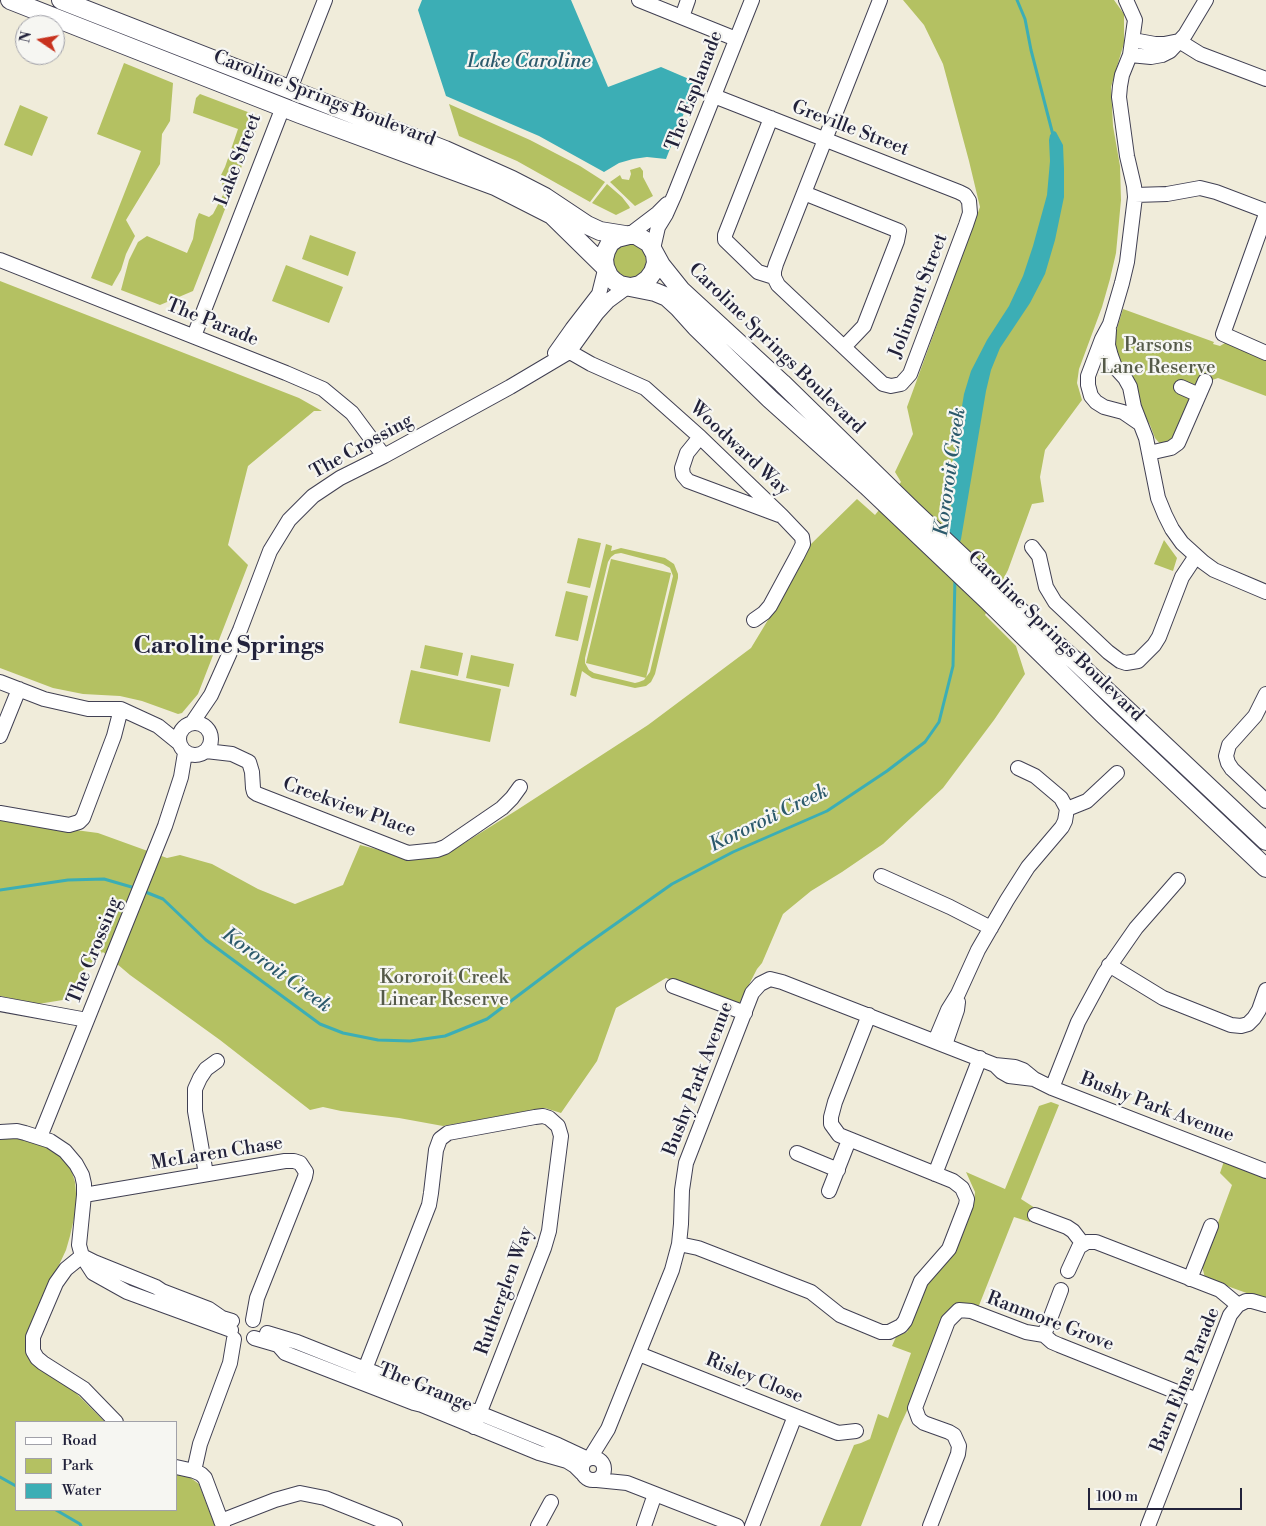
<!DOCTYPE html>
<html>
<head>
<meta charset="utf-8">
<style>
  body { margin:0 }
  #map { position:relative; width:1266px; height:1526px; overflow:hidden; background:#f0ecda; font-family:"Libre Bodoni",serif }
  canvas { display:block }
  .legend { position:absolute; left:15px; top:1421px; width:162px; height:90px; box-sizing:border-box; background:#f6f6f2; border:1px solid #a1a1a9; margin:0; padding:6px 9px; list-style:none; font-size:15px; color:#22223b }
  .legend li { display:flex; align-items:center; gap:10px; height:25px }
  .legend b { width:25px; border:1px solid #a1a1a9 }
  .north { position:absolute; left:15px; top:15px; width:50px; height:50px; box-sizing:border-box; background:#f6f6f2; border:1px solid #a1a1a9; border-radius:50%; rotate:282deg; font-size:14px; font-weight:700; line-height:20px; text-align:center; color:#22223b }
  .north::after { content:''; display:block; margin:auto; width:18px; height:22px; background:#c8321e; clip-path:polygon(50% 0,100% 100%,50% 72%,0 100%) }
  .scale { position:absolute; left:1088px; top:1488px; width:154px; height:22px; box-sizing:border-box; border:2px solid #22223b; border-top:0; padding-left:6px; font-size:15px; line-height:18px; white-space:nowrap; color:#22223b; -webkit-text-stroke:4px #f6f6f2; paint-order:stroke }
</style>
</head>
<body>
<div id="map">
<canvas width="1266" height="1526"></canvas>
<ul class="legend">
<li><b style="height:6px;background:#fff"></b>Road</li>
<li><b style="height:14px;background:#b4c162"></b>Park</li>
<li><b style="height:14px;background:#3caeb5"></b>Water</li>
</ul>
<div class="north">N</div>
<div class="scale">100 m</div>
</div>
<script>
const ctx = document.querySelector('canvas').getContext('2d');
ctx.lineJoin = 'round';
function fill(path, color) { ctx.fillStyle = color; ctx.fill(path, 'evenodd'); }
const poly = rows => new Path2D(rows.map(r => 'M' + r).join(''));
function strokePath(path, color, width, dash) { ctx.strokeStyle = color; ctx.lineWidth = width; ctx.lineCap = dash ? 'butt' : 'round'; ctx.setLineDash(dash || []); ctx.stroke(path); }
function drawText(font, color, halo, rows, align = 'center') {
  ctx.font = font + ' "Libre Bodoni",serif'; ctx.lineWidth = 4.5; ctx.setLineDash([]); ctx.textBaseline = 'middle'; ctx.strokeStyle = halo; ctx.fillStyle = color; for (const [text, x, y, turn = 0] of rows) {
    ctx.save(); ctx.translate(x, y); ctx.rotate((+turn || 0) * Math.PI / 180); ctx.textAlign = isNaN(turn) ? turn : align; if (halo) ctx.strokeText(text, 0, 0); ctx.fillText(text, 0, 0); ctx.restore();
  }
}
fill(poly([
  [903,0,1114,0,1124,14,1124,43,1111,87,1113,126,1120,166,1121,200,1116,253,1110,279,1102,307,1079,369,1077,383,1082,400,1045,450,1040,477,1044,502,1032,504,1008,570,985,615,1016,646,1025,674,994,720,943,788,883,844,842,872,811,891,783,914,762,963,757,969,739,1004,666,978,616,1008,597,1061,561,1113,545,1108,443,1126,399,1118,341,1111,323,1107,310,1110,220,1040,130,975,103,952,80,973,69,999,38,1004,0,996,0,820,98,833,167,858,180,855,212,864,258,889,295,904,343,885,360,845,411,858,450,852,517,810,648,725,751,648,797,572,810,545,857,499,875,515,901,482,895,472,913,434,907,407,980,207,969,161,943,64,924,25],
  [124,63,173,83,170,121,162,134,160,164,126,220,135,236,126,254,121,270,112,286,91,278,141,151,97,134],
  [200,94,261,117,193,291,160,305,121,290,129,260,138,242,147,236,187,253,193,239,196,220,199,213,209,217,213,214,225,191,223,189,221,175,225,167,238,129,193,113,196,98],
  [449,104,530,140,580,166,605,182,590,202,517,161,459,136],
  [20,105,48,117,32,156,4,145],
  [640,167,643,171,643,177,653,196,635,206,610,182,620,175,622,179,629,180,631,174,630,170],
  [607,184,622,197,629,206,630,208,616,215,592,203],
  [310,235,356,252,348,276,302,259],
  '612 261a17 17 0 1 1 34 0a17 17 0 1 1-34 0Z',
  [286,265,343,287,329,323,272,301],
  [0,281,299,398,322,411,314,411,248,466,228,545,248,565,198,694,182,713,178,714,142,701,120,696,83,694,53,688,0,668],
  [1123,309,1214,342,1213,344,1220,346,1225,343,1230,342,1266,357,1266,396,1218,378,1198,385,1186,394,1189,398,1189,406,1177,440,1161,445,1155,438,1150,425,1140,409,1115,356,1113,341],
  [578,538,601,543,590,588,567,583],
  [1164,540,1177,558,1173,571,1154,564],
  [606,544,612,546,611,551,621,548,665,558,674,564,678,574,678,578,655,674,651,682,646,686,635,688,592,678,582,671,576,697,570,695],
  [621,553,663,564,670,568,673,576,650,672,644,680,639,682,635,683,594,673,589,670,585,663,585,658,608,562,611,557,615,554],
  [611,559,671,573,646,678,586,663],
  [566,591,588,596,578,641,555,636],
  [425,645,463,653,458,676,420,668],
  [471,655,514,664,509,687,466,678],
  [411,670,501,689,490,742,399,723],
  [1051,1102,1059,1105,1021,1199,1035,1208,1030,1222,1014,1217,978,1308,965,1304,911,1402,900,1426,861,1526,820,1526,854,1445,861,1443,870,1439,878,1414,888,1418,911,1353,892,1346,896,1337,907,1332,928,1283,957,1248,974,1203,975,1192,966,1172,1005,1189,1039,1106],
  [3,1139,19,1139,34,1141,45,1145,57,1153,70,1166,75,1182,77,1205,70,1236,66,1250,37,1312,25,1346,35,1366,74,1391,105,1422,16,1422,16,1510,176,1510,176,1472,188,1476,199,1484,215,1526,0,1526,0,1140],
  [1224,1161,1266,1177,1266,1300,1205,1278,1202,1266,1232,1185,1220,1173]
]), '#b4c162');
fill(poly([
  [422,0,571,0,608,87,661,67,696,82,666,159,647,157,633,159,619,163,604,172,539,136,446,96,418,10],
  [1054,131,1056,132,1063,145,1064,169,1064,197,1055,240,1045,274,1030,303,1000,348,991,370,986,391,961,539,958,548,946,548,951,509,953,462,964,394,971,371,987,340,1009,306,1023,276,1033,246,1047,195,1050,161,1049,140,1050,135]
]), '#3caeb5');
strokePath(poly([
  [1017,0,1025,19,1031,50,1053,135],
  [0,890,68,880,104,879,135,888],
  [143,891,163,899,206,940,320,1024,343,1033,378,1040,410,1041,445,1036,487,1019,580,949,672,884,733,852,827,811,887,771,925,742,939,722,953,666,955,578],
  [0,1477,16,1486],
  [56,1510,80,1524,81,1526]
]), '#3caeb5', 3);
const minor = poly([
  [639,0,736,39],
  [1126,0,1135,20,1130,55,1122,75,1120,86,1119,97,1127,156,1134,186,1135,197,1127,262,1122,283,1110,324,1102,339,1088,376,1088,385,1091,396,1096,402,1104,407,1123,412,1139,423],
  [682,17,688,0],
  [1133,40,1155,44,1164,44,1179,41],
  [1179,41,1200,54,1266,79],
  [1130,55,1151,57,1162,55,1170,51,1185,35,1206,0],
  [290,89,325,0],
  [714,96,959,192,965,195,969,201,970,213,966,225,910,374,901,384,891,386,883,384,778,285,774,277],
  [771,118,725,235,725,240,758,272,774,277],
  [804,193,899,231,897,241,864,326,844,347],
  [1135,195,1167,194,1200,188,1216,192,1266,211],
  [1266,214,1223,334,1266,353],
  [629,235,658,213,667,204],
  [653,249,658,227,666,214,674,196,752,0],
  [0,260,286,373,323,389,352,413,384,456],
  [774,277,774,271,776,264,880,0],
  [1109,330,1108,345,1111,356,1115,367,1125,378,1130,387,1134,407,1146,438,1158,498,1165,515,1172,529,1182,543,1203,562,1214,570,1266,592],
  [194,336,283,107],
  [563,348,591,364,645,388,700,437,782,516,802,537,803,544,797,556,770,606,764,613,754,620],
  [555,353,572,329,599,294,605,270],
  [1181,387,1199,395],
  [700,437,687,453,682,468,683,475,688,481,779,515],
  [1149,453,1171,448,1178,443,1205,381],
  [1032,547,1039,556,1046,587,1055,602,1108,652,1120,661,1126,663,1138,661,1154,645,1159,637,1182,577,1196,556],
  [0,682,44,699,88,709,121,709,158,726,179,743],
  [1266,694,1255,716,1229,745,1226,756,1228,763,1232,769,1266,801],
  '179 739a16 16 0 1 1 32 0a16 16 0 1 1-32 0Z',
  [192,723,211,695,240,630,270,551,289,520,313,496,340,478,384,456,510,387,569,352,597,313,608,301,627,287],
  [0,736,19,689],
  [206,751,232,754,249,762,252,772,253,788,254,792,257,794,408,853,437,850,445,847,502,808,512,798,520,787],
  [1067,809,1087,801,1117,773],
  [0,813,69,825,79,822,83,818,114,736,121,709],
  [881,876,950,907,991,928],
  [1109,965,1163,998,1231,1025,1241,1026,1248,1024,1254,1018,1259,1010,1266,990],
  [673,986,745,1013],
  [0,1004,87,1020],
  [935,1041,948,1010,958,994,978,950,1007,900,1028,867,1062,827,1065,821,1067,809,1061,798,1035,776,1018,768],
  [945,1045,957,1010,958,1002],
  [995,1065,1002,1072,1009,1076,1034,1079,1052,1088,1266,1171],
  [1052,1088,1078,1022,1104,974,1136,928,1178,880],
  [0,1132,17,1131,25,1133,50,1141,65,1151,76,1164,82,1175,84,1184,84,1195,79,1245,82,1256,93,1273,127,1292,231,1330],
  [40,1137,165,826,181,777,185,753],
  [797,1153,838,1170],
  [206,1174,195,1111,195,1089,200,1078,206,1069,217,1061],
  [935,1174,980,1058],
  [829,1191,849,1140],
  [84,1195,285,1161,294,1161,300,1163,306,1172,305,1177,257,1298,253,1320],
  [1035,1215,1067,1227,1073,1231,1083,1244],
  [679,1244,698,1248,811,1292,840,1315,881,1332,889,1332,901,1326,905,1321,921,1281,949,1249,966,1205,967,1199,962,1188,953,1181,839,1135,831,1124,831,1117,835,1102,869,1015],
  [82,1256,66,1269,56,1283,33,1337,33,1351,37,1358,43,1363,84,1389,116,1422],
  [82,1256,94,1262,156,1287,162,1291,209,1309,222,1318,232,1321],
  [1068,1271,1079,1247,1087,1242,1096,1242,1220,1290,1238,1305],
  [1190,1279,1211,1226],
  [267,1333,297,1342,418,1390,426,1395,479,1413,558,1445,588,1459],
  [1044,1335,1061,1290],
  [254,1338,278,1345,285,1353,414,1403,422,1405,539,1453,567,1461,575,1466,582,1473],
  [639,1354,838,1433,856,1431],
  [360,1382,429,1205,431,1193,436,1150,440,1139,448,1133,535,1117,543,1116,549,1118,558,1126,561,1136,549,1231,544,1248,474,1427],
  '582 1469a11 11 0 1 1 22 0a11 11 0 1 1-22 0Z',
  [590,1458,608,1429,672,1270,679,1244,681,1224,682,1190,686,1163,752,993,760,984,770,979,782,982,995,1065,1015,1067,1023,1070,1034,1079],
  [176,1467,194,1471,201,1474,205,1478,223,1526],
  [194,1471,200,1444,230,1363,234,1339],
  [597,1480,627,1483,737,1526],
  [221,1521,275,1500,300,1493,325,1498,395,1526],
  [538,1526,551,1502],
  [644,1526,655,1494],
  [752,1526,795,1416],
  [930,1526,958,1454,959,1446,954,1435,949,1432,924,1423,919,1419,915,1408,948,1321,959,1310,971,1311,1026,1332,1044,1335,1052,1342,1059,1345,1197,1400],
  [1148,1526,1230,1315,1238,1305,1246,1301,1252,1301,1266,1305]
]);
const major = poly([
  [10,0,300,114,495,186,552,215,605,267],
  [61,0,445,150,512,180,545,197,587,225,600,231,625,235],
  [655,254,661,265,681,290,782,383,912,510,1013,605,1074,660,1266,841],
  [631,287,640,285,648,279,653,272,656,263,655,254,649,243,636,235,629,235,617,238,610,243,606,251,604,259,605,267,609,276,614,281,620,285,655,292,667,297,678,307,696,327,770,399,867,486,988,601,1103,714,1266,868]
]);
strokePath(minor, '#414053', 16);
strokePath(major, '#414053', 20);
strokePath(minor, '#fff', 14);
strokePath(major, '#fff', 18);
drawText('19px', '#22223b', '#f6f6f2', [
  ["The Esplanade",695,91,-69],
  ["Caroline Springs Boulevard",324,99,21],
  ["Greville Street",850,129,21],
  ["Lake Street",239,160,-69],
  ["Jolimont Street",919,296,-69],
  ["The Parade",212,323,22],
  ["Caroline Springs Boulevard",776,349,44],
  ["The Crossing",362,447,-29],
  ["Woodward Way",739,449,43],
  ["Caroline Springs Boulevard",1055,637,44],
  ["Creekview Place",349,808,20],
  ["The Crossing",95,951,-68],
  ["Bushy Park Avenue",699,1079,-69],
  ["Bushy Park Avenue",1157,1108,21],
  ["McLaren Chase",217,1154,-9],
  ["Rutherglen Way",505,1291,-70],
  ["Ranmore Grove",1050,1322,21],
  ["Risley Close",754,1379,22],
  ["Barn Elms Parade",1186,1380,-68],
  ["The Grange",425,1388,22]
]);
drawText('19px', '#555a49', '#f6f6f2', [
  ["Parsons",1158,346],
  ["Lane Reserve",1158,368],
  ["Kororoit Creek",444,978],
  ["Linear Reserve",444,1000]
]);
drawText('italic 20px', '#2c5a6c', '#f6f6f2', [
  ["Lake Caroline",529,62],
  ["Kororoit Creek",951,472,-82],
  ["Kororoit Creek",769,819,-26],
  ["Kororoit Creek",276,971,36]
]);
drawText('bold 24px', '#22223b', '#f6f6f2', [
  ["Caroline Springs",229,647]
]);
</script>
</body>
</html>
